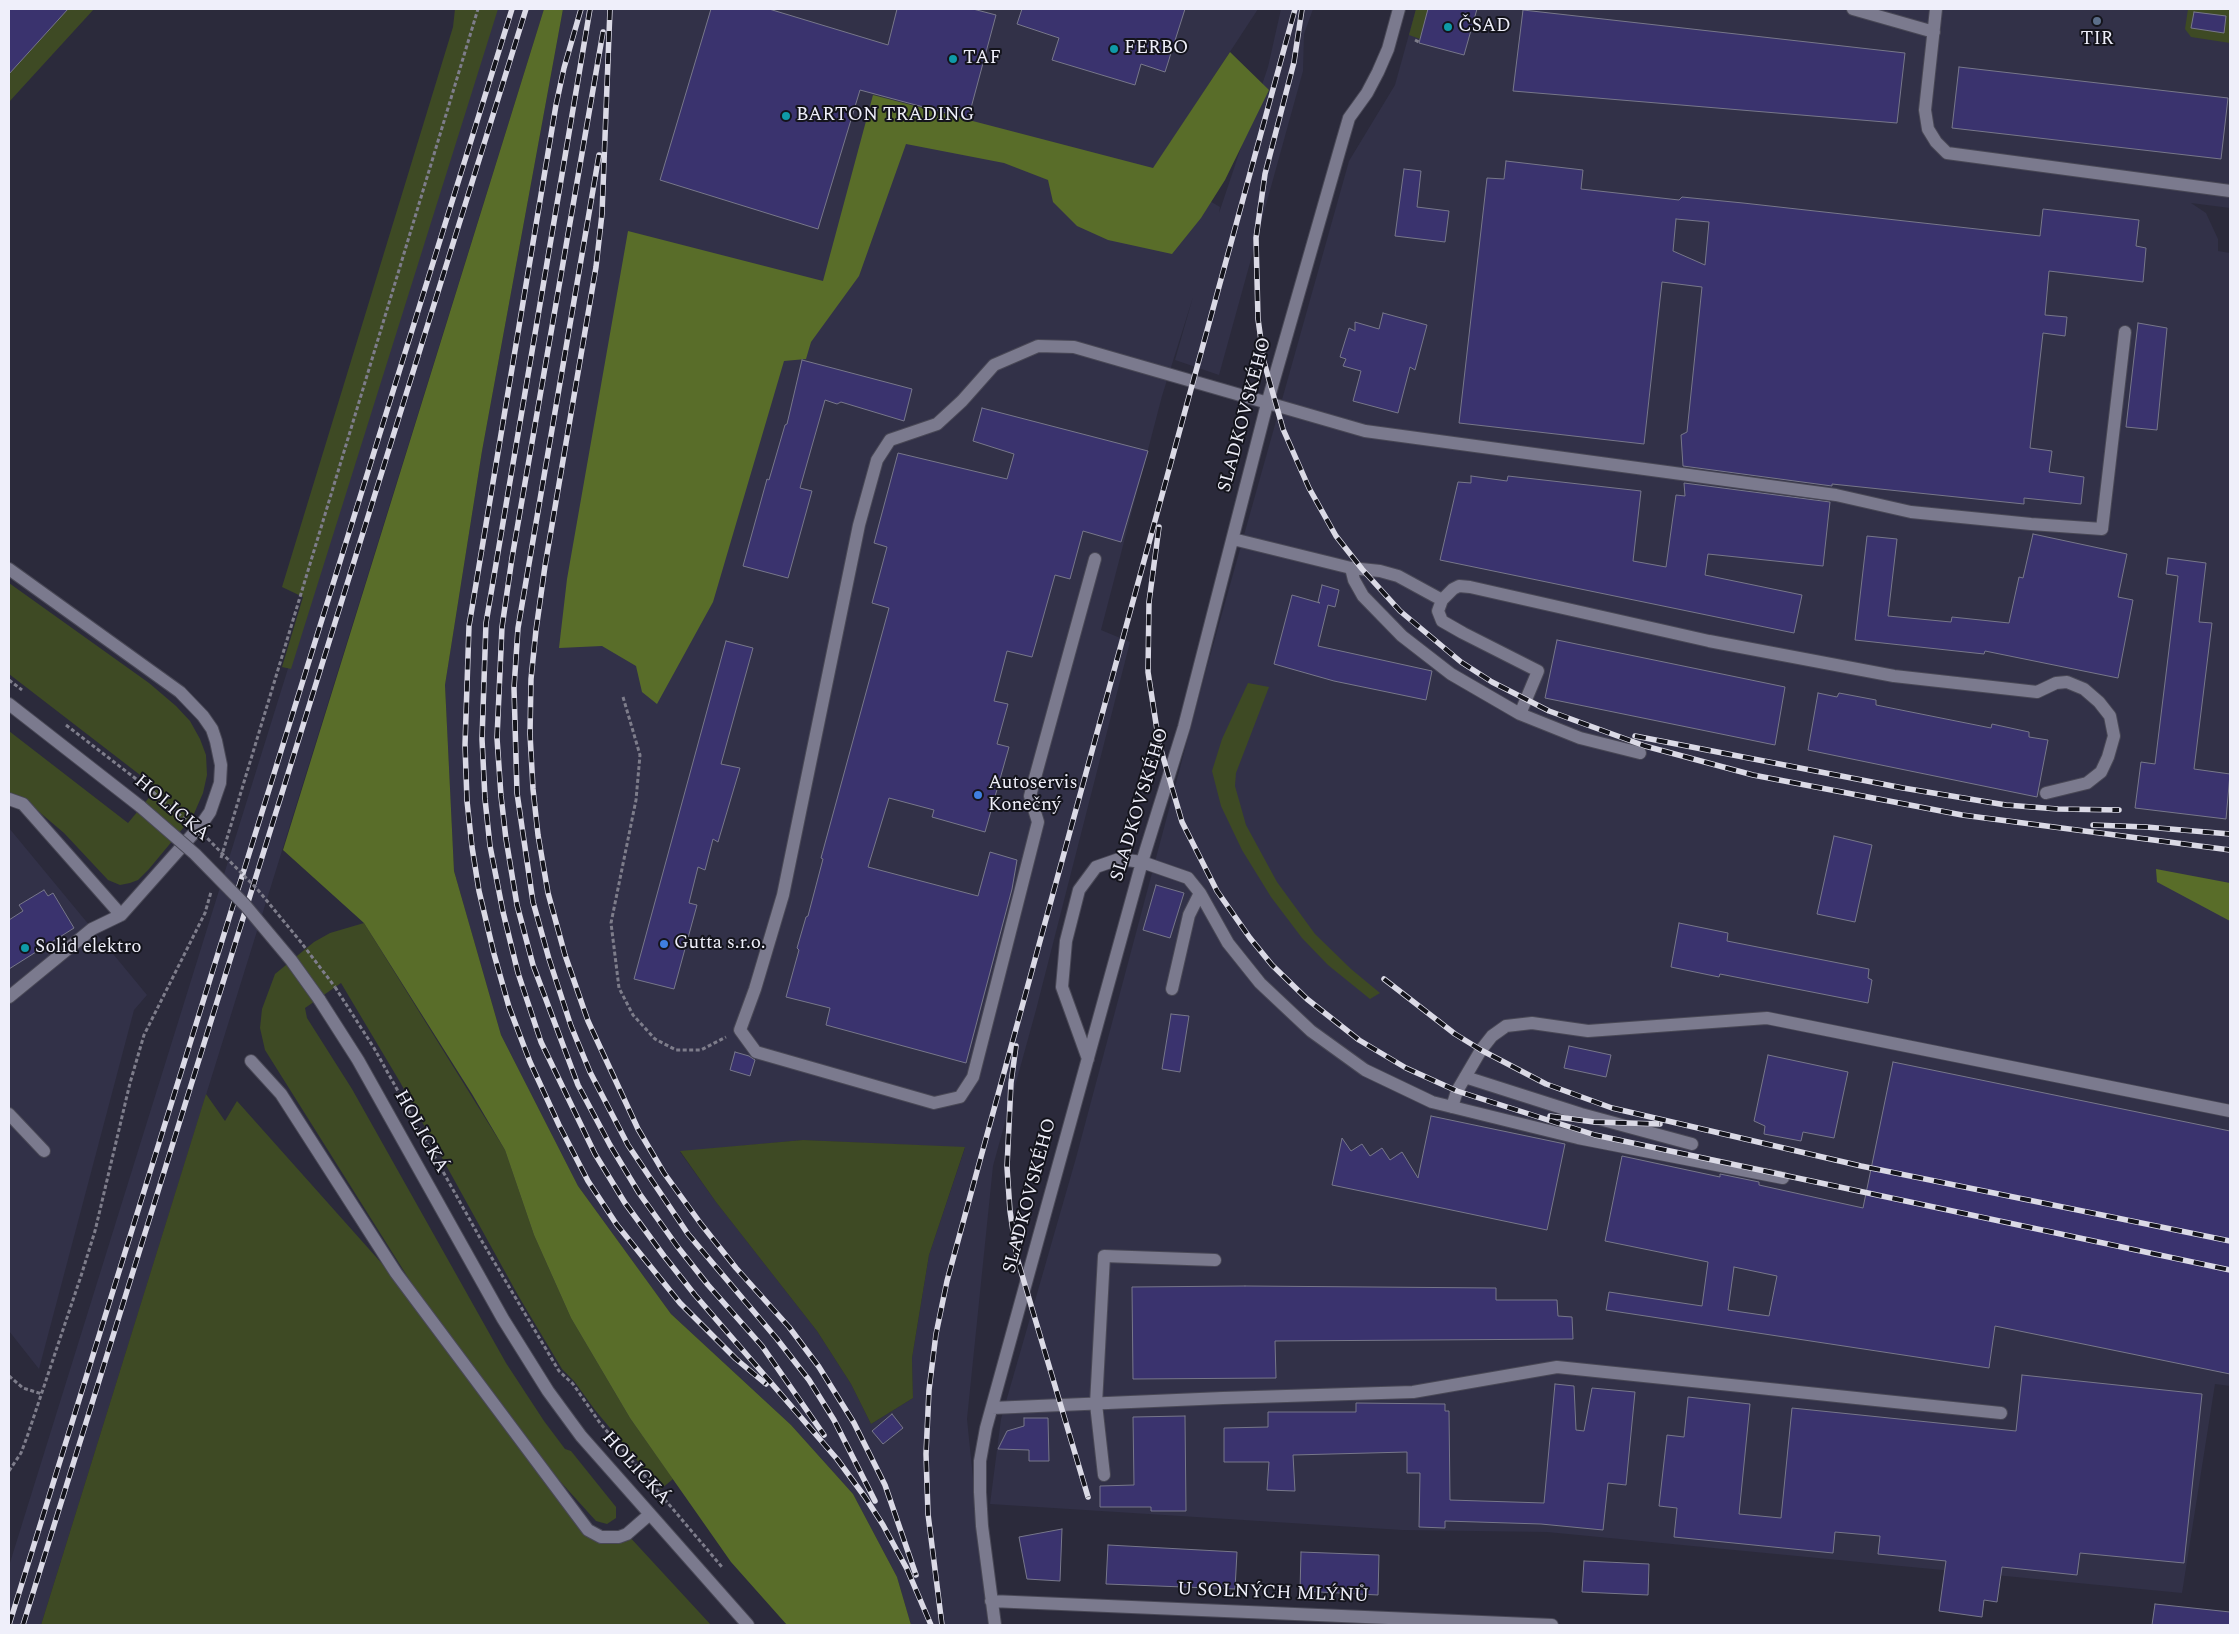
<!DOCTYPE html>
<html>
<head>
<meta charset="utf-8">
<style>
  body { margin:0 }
  #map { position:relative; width:2239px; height:1634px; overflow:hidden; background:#2b2a3b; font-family:Spectral,serif }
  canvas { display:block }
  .frame { position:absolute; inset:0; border:10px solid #efeffa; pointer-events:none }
</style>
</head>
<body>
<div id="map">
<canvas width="2239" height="1634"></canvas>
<div class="frame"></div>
</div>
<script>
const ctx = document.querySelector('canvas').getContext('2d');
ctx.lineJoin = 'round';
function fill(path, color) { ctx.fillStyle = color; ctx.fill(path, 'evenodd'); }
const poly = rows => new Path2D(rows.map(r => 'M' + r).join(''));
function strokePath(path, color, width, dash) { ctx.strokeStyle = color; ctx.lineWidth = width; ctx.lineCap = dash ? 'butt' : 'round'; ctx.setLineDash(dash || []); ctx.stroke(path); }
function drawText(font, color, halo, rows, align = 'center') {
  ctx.font = font + ' Spectral,serif'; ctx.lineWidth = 4; ctx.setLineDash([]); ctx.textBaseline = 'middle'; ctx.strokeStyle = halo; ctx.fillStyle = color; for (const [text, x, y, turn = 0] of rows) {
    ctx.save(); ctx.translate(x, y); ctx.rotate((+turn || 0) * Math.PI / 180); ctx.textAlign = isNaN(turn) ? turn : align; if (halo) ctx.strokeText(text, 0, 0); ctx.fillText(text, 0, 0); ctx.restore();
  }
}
fill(poly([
  [493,9,544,9,41,1625,9,1625,9,1566],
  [563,9,1258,9,1154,168,1220,207,1219,213,1268,67,1281,9,1313,9,1304,34,1303,71,1219,375,1175,360,1193,297,1162,396,1101,630,1130,642,1036,1010,993,1166,967,1419,988,1625,911,1625,897,1577,853,1494,791,1425,671,1314,578,1186,501,1035,454,871,445,685,482,451],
  [803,1140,965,1148,929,1255,912,1358,913,1398,871,1424,851,1384,817,1331,716,1202,680,1152],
  [1416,9,2230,9,2230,208,2191,203,2206,213,2218,239,2218,251,2230,253,2230,1386,2215,1384,2182,1593,1547,1532,1402,1530,990,1504,1001,1419,1076,1158,1205,674,1349,161,1395,85],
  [9,828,147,995,134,1010,39,1369,9,1331]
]), '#323148');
fill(poly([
  [68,9,94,9,9,102,9,74],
  [455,9,498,9,291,669,282,667,303,597,282,587,453,27],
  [1416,9,1428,9,1420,39,1409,35],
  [2188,9,2230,9,2230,43,2191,37,2185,29],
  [9,583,149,683,176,706,190,721,200,739,206,755,207,775,203,793,193,816,149,869,138,880,130,883,120,885,108,880,64,833,24,799,9,793,9,731,128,823,157,788,9,674],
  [1248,683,1269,687,1236,773,1235,786,1246,825,1277,882,1315,934,1351,969,1380,993,1370,999,1328,965,1302,938,1271,897,1242,850,1221,806,1212,771,1222,739],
  [364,923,505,1150,534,1235,571,1318,630,1418,673,1479,661,1489,595,1410,574,1381,562,1369,519,1297,400,1082,341,983,305,1008,307,1018,352,1089,506,1363,544,1421,565,1449,571,1451,616,1507,616,1518,607,1524,596,1521,558,1479,414,1287,265,1050,260,1028,262,1009,275,974,314,942,330,933],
  [206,1094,225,1121,237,1101,418,1304,588,1530,627,1534,711,1625,41,1625],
  [803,1140,965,1147,929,1255,912,1358,913,1398,871,1424,851,1384,817,1331,716,1202,680,1151]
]), '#3e4a24');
fill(poly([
  [544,9,563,9,482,451,445,685,454,871,501,1035,578,1186,671,1314,791,1425,853,1494,897,1577,911,1625,787,1625,731,1562,630,1418,571,1318,534,1235,505,1150,472,1094,364,923,283,850],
  [1230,52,1269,90,1225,180,1201,218,1172,254,1108,240,1077,226,1053,202,1048,180,1004,163,906,144,859,276,811,342,806,359,784,361,713,602,657,704,642,692,636,666,602,646,559,648,567,579,628,231,823,281,873,95,1153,168],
  [2156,869,2230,883,2230,921,2157,882]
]), '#596d29');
const building = poly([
  [9,9,68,9,9,74,9,9],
  [711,9,769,9,888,45,897,9,973,9,996,15,968,119,860,90,818,229,660,180,711,9],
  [1022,9,1185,9,1165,72,1141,64,1135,85,1052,60,1059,38,1017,24,1022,9],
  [1428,9,1477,9,1464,55,1419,43,1428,9],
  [1523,10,1905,53,1897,123,1513,91,1523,10],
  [2194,12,2226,16,2224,33,2191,28,2194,12],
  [1959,67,2228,98,2221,159,1952,128,1959,67],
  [1506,161,1583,170,1581,189,1679,200,1682,197,1743,203,2040,236,2043,209,2139,220,2136,246,2146,248,2143,282,2049,271,2045,315,2067,317,2065,336,2043,333,2030,448,2052,451,2049,472,2084,477,2081,504,2024,498,2024,504,1832,484,1832,486,1683,466,1681,435,1687,432,1702,287,1662,282,1644,444,1459,423,1487,178,1504,179,1506,161],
  [1676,219,1709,222,1705,265,1673,251,1676,219],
  [1404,169,1421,171,1417,207,1449,211,1445,242,1395,236,1404,169],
  [1383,313,1427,325,1415,370,1410,367,1398,413,1353,401,1361,371,1343,366,1346,359,1340,357,1349,328,1355,331,1355,322,1379,329,1383,313],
  [2138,323,2167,328,2157,430,2126,427,2138,323],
  [802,360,912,389,904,421,841,402,837,404,825,400,800,488,812,491,788,578,743,566,767,479,769,480,785,425,787,424,802,360],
  [982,408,1148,451,1121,542,1083,531,1070,579,1055,575,1032,657,1007,651,994,701,1008,704,997,744,1009,747,985,832,932,817,934,810,889,798,868,867,978,896,990,852,1017,860,1012,889,966,1063,826,1025,830,1008,786,997,799,950,797,948,806,917,808,916,823,859,821,858,889,608,872,603,887,547,874,543,898,453,1007,479,1014,454,973,441,982,408],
  [1471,476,1507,481,1508,476,1641,491,1633,561,1666,567,1676,495,1685,496,1684,483,1830,502,1823,566,1708,554,1705,575,1802,595,1794,633,1440,560,1458,482,1471,483,1471,476],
  [2033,534,2127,554,2118,597,2133,600,2118,678,1985,651,1984,654,1855,640,1867,536,1897,539,1888,616,1951,622,1952,617,2009,623,2019,577,2023,578,2033,534],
  [2168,558,2206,563,2199,622,2212,623,2194,769,2230,774,2226,819,2135,808,2141,762,2155,764,2178,576,2166,574,2168,558],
  [1322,585,1339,590,1335,607,1328,605,1318,646,1432,671,1426,700,1334,681,1274,664,1292,595,1320,603,1318,602,1322,585],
  [1557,640,1785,687,1775,745,1545,698,1557,640],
  [726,641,753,648,721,764,740,768,718,842,713,839,705,870,698,867,689,903,697,905,674,989,634,979,726,641],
  [1818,693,1837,697,1839,693,1876,700,1876,705,1991,728,1992,724,2029,732,2029,737,2048,740,2037,797,1808,750,1818,693],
  [1834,836,1872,845,1855,922,1817,914,1834,836],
  [1156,885,1184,893,1170,938,1143,930,1156,885],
  [44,890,48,896,53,893,74,928,9,969,9,920,23,911,19,905,44,890],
  [1679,923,1728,933,1727,941,1869,969,1868,978,1872,980,1868,1003,1720,974,1719,977,1671,967,1679,923],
  [1171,1014,1189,1016,1180,1072,1162,1069,1171,1014],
  [1569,1046,1611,1055,1606,1077,1564,1068,1569,1046],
  [735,1052,749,1056,755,1060,750,1076,730,1070,735,1052],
  [1768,1055,1848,1072,1834,1138,1803,1132,1801,1141,1764,1134,1765,1126,1754,1121,1768,1055],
  [1893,1062,2230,1131,2230,1374,1995,1326,1989,1368,1606,1310,1609,1292,1702,1306,1708,1262,1605,1241,1622,1156,1720,1177,1720,1174,1759,1182,1759,1185,1863,1208,1893,1062],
  [1734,1267,1777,1276,1769,1316,1728,1310,1734,1267],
  [1431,1116,1565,1144,1547,1230,1332,1185,1342,1138,1351,1151,1362,1144,1370,1156,1382,1148,1390,1160,1402,1152,1418,1178,1431,1116],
  [1245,1286,1496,1288,1496,1300,1557,1300,1558,1316,1572,1317,1573,1339,1275,1341,1276,1378,1133,1379,1132,1287,1245,1286],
  [2022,1375,2202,1394,2184,1563,2080,1553,2077,1575,2002,1567,1997,1602,1984,1600,1982,1617,1939,1611,1946,1561,1878,1554,1880,1536,1835,1532,1833,1553,1674,1537,1677,1508,1659,1506,1667,1435,1684,1437,1688,1397,1750,1404,1739,1514,1781,1518,1792,1408,2016,1431,2022,1375],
  [1555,1384,1574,1386,1576,1430,1584,1431,1592,1388,1635,1392,1626,1485,1608,1483,1603,1530,1541,1524,1445,1521,1445,1528,1419,1527,1420,1473,1407,1473,1407,1452,1293,1455,1295,1491,1267,1490,1269,1462,1224,1462,1224,1428,1268,1427,1268,1412,1356,1412,1356,1403,1445,1404,1445,1411,1449,1411,1450,1500,1544,1503,1555,1384],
  [892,1414,903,1428,883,1444,872,1431,892,1414],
  [1185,1416,1186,1511,1151,1511,1151,1507,1100,1507,1100,1486,1134,1485,1133,1417,1185,1416],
  [1024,1418,1048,1418,1049,1461,1029,1461,1029,1450,998,1449,1007,1431,1024,1426,1024,1418],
  [1062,1529,1060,1581,1027,1579,1019,1537,1062,1529],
  [1108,1545,1237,1552,1235,1589,1106,1584,1108,1545],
  [1301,1552,1379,1555,1378,1595,1300,1591,1301,1552],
  [1584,1561,1649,1564,1648,1595,1582,1592,1584,1561],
  [2155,1604,2230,1612,2230,1625,2152,1625,2155,1604]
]);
fill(building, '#3a336e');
strokePath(building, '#77778a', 1);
const minor = poly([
  [1853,9,1934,32],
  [1936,9,1925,110,1928,129,1936,142,1947,153,2230,191],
  [1233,539,1351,568,1380,571,1398,576,1442,600,1453,589,1459,586,1470,587,1709,641,1894,676,2037,692,2056,683,2067,682,2084,689,2099,702,2110,716,2114,736,2108,757,2101,772,2087,783,2046,793],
  [1095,559,1030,796,1038,822,973,1077,960,1097,934,1103,756,1052,740,1030,755,989,783,895,859,525,877,460,890,440,937,424,962,401,994,365,1038,346,1074,347,1365,431,1836,495,1911,512,2031,524,2102,529,2125,332],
  [1351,568,1354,580,1363,596,1402,636,1451,674,1520,714],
  [9,569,180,692,203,716,212,729,216,741,221,765,220,783,210,812,201,825,121,915,92,929,9,997],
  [1442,600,1438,611,1442,621,1463,633,1538,671,1520,714,1580,738,1640,753],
  [9,704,141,807],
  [9,799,23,804,121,915],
  [1172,989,1189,915,1200,893],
  [319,999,358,1060,503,1319,548,1391,581,1436,748,1625],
  [1088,1059,1062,987,1066,941,1079,890,1096,867,1119,859,1142,862,1188,878,1200,893,1228,943,1260,983,1311,1031,1365,1070,1432,1102,1578,1138,1783,1178],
  [251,1061,281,1094,396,1273,588,1530,601,1537,619,1537,627,1534,650,1514],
  [1465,1077,1581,1114,1692,1144],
  [1452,1107,1457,1091,1481,1050,1492,1036,1506,1026,1532,1023,1588,1031,1767,1018,2230,1111],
  [9,1114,44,1151],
  [992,1408,1223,1398,1413,1392,1557,1367,2001,1413],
  [1104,1475,1096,1404,1104,1256,1215,1260],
  [991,1601,1552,1625],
  [995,1625,982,1526,980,1492,980,1461,986,1428,1142,862,1184,727,1267,404,1342,142,1349,118,1367,93,1378,72,1388,49,1399,9]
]);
strokePath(minor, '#494856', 14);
strokePath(poly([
  [1415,40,1419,42],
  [9,680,22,690],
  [623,697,640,755,636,800,611,923,619,988,633,1015,655,1039,676,1050,701,1050,726,1037],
  [66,725,153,792],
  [221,858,478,9],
  [335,987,374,1048,480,1238,559,1371,573,1384,600,1423,722,1567],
  [9,1376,23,1388,42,1394],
  [9,1471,21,1453,27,1437,81,1276,95,1231,130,1083,144,1035,205,913,211,892]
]), '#7e7d8b', 3, [4, 2.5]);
strokePath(minor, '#7b7a8e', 12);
const rail = poly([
  [581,9,564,68,556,105,469,626,465,745,467,801,472,847,479,891,494,954,509,1007,530,1062,559,1125,588,1181,617,1225,680,1303,736,1359,766,1384],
  [590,9,486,623,482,739,485,799,490,846,503,912,518,973,541,1042,595,1154,625,1203,664,1256,695,1295,837,1459,865,1497,883,1525,907,1569,931,1625],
  [610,9,602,214,596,267,545,566,536,630,531,679,530,734,533,789,538,835,548,893,565,955,588,1021,638,1129,664,1173,701,1224,736,1268,789,1327,819,1367,854,1423,885,1485,916,1575],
  [1302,9,1294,62,1265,174,1256,238,1258,319,1264,362,1283,429,1309,488,1336,536,1362,569,1400,611,1461,662,1492,682,1549,711,1645,746,1753,775,1962,815,2230,850],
  [603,32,512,558,502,627,497,738,501,796,506,839,517,905,533,965,578,1085,610,1145,639,1193,677,1246,708,1285,762,1346,824,1435],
  [599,155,518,628,514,688,517,793,533,902,549,959,571,1026,590,1072,628,1145,688,1234,777,1339,809,1380,834,1420,875,1501],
  [1159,527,1149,602,1148,672,1159,743,1182,822,1217,891,1250,938,1272,965,1307,999,1359,1040,1406,1068,1457,1091,1595,1135,2230,1270],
  [1635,736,1903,788,2006,805,2058,809,2119,810],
  [2093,825,2146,827,2230,834],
  [1384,979,1455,1034,1481,1050,1546,1084,1612,1108,1861,1166,2230,1241],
  [1016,1046,1011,1083,1007,1167,1010,1211,1017,1258,1088,1497],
  [1550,1116,1594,1122,1660,1124],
  [9,1625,512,9],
  [23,1625,526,9],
  [942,1625,928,1514,926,1454,929,1390,936,1334,947,1281,1295,9]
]);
strokePath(rail, '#dbdae6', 5.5);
strokePath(rail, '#14141c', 4, [11]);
const minorBridge = poly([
  [141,807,195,854,245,905,291,960,319,999]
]);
strokePath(minorBridge, '#494856', 14, []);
strokePath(poly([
  [153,792,208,839,258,890,300,941,335,987]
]), '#7e7d8b', 3, [4, 2.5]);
strokePath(minorBridge, '#7b7a8e', 12);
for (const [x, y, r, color] of [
  [2097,21,5,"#5c6f8a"],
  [1448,27,5,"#0f9aa8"],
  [1114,49,5,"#0f9aa8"],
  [953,59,5,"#0f9aa8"],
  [786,116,5,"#0f9aa8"],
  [978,795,5,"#3f7fe0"],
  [664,944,5,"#3f7fe0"],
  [25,948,5,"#0f9aa8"]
]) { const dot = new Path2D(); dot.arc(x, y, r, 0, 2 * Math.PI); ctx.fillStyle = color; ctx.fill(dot); strokePath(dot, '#14141c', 2); }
drawText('19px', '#efeffa', '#14141c', [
  ["ČSAD",1458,27],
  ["TIR",2097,40,"center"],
  ["FERBO",1124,49],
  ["TAF",963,59],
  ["BARTON TRADING",796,116],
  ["Autoservis",988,784],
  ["Konečný",988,806],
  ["Gutta s.r.o.",674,944],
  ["Solid elektro",35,948]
], 'left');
drawText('19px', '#efeffa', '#14141c', [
  ["SLADKOVSKÉHO",1246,415,-75],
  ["SLADKOVSKÉHO",1141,805,-73],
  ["HOLICKÁ",171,809,40],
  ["HOLICKÁ",420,1132,61],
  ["SLADKOVSKÉHO",1031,1196,-75],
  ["HOLICKÁ",635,1469,48],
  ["U SOLNÝCH MLÝNŮ",1273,1594,2]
]);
</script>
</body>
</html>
